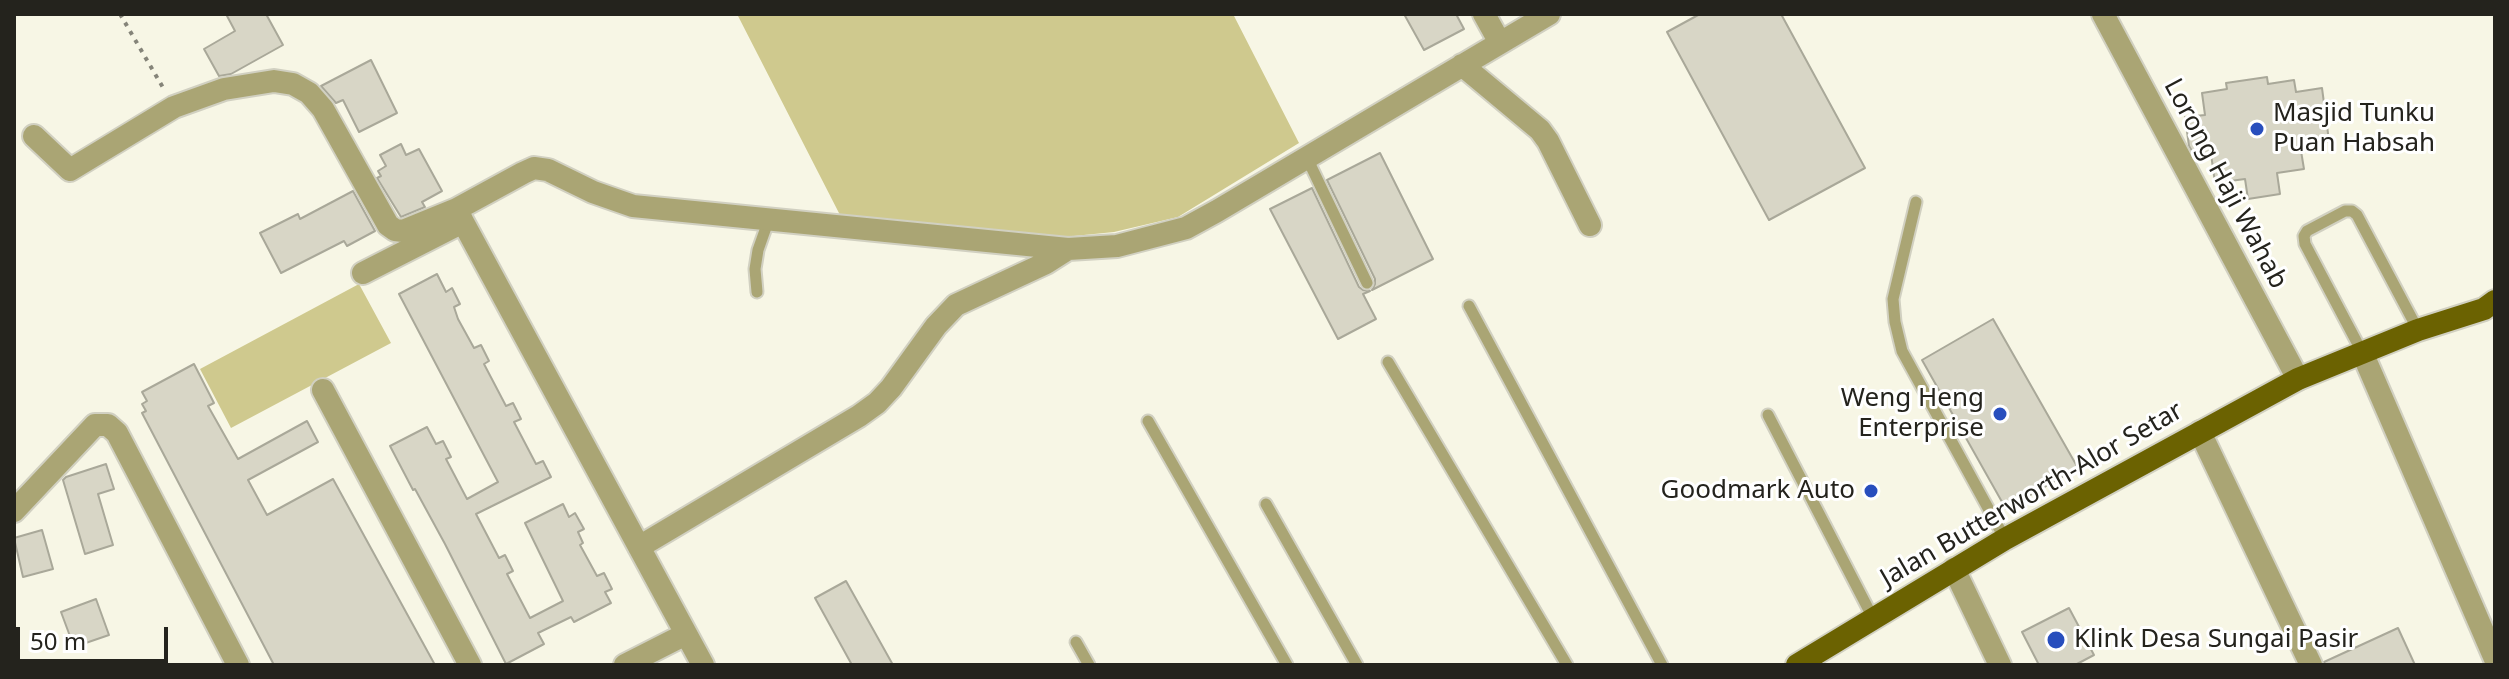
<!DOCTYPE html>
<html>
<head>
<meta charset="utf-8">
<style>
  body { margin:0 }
  #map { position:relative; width:2509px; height:679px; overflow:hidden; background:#f7f6e5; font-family:"Noto Sans",sans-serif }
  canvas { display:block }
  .frame { position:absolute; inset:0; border:16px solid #24231d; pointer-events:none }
  .scale { position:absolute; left:16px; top:627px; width:152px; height:36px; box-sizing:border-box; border:4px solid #24231d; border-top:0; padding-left:10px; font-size:24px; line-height:28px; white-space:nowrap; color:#24231d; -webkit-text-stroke:6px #fff; paint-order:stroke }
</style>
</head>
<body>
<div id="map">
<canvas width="2509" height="679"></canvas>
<div class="frame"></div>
<div class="scale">50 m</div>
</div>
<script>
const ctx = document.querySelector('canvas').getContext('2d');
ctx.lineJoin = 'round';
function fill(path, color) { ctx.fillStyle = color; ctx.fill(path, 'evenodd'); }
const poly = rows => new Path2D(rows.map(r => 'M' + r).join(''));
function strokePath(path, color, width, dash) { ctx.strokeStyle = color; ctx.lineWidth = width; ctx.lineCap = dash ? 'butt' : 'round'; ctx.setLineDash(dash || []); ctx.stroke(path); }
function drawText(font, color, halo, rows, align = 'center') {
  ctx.font = font + ' "Noto Sans",sans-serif'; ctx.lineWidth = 6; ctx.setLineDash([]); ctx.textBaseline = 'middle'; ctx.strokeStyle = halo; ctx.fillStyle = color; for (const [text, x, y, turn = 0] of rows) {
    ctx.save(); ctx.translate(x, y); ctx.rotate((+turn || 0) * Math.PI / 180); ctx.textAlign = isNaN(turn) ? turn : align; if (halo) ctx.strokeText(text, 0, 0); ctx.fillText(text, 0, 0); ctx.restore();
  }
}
fill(poly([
  [737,14,1233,14,1299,143,1178,217,1114,232,1064,237,840,215],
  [359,284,391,343,231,428,200,369]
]), '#cfc98e');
const building = poly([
  [226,14,266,14,283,45,231,74,219,76,204,49,235,31,226,14],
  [1404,14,1456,14,1464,29,1424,50,1404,14],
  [1700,14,1781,14,1865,168,1769,220,1667,32,1700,14],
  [371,60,397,113,359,132,343,100,336,103,321,86,371,60],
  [2267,77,2268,84,2294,80,2296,92,2322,88,2329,141,2300,145,2304,169,2277,173,2280,194,2248,199,2245,179,2215,183,2211,154,2195,156,2189,146,2185,117,2205,115,2202,93,2227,89,2226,83,2267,77],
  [401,144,406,155,419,149,442,191,422,202,425,207,401,217,377,178,381,176,378,171,386,166,380,155,401,144],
  [1380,153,1433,259,1372,290,1375,284,1375,279,1327,180,1380,153],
  [1312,188,1359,287,1363,290,1370,291,1363,294,1376,319,1338,339,1270,209,1312,188],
  [353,191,375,231,347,246,344,241,281,273,260,233,298,214,300,219,353,191],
  [437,274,446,292,452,288,460,304,454,307,458,319,474,348,481,345,489,361,484,364,506,406,513,403,521,419,514,422,536,464,543,461,551,477,476,514,499,558,505,555,513,571,507,574,530,618,563,601,525,523,563,504,569,517,575,513,584,529,578,532,583,543,580,545,597,576,604,573,612,589,605,592,611,603,574,622,571,617,538,633,544,644,506,664,445,544,415,489,413,490,390,446,427,427,436,444,443,441,451,457,446,459,467,499,498,482,399,294,437,274],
  [1993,319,2078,468,2006,509,1922,360,1993,319],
  [194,364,214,403,208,406,238,459,307,421,318,442,248,480,267,515,333,479,435,665,274,665,142,413,146,411,142,404,147,401,142,392,194,364],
  [106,464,114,489,98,494,113,545,85,554,63,480,66,477,106,464],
  [42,530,53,569,23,577,14,538,42,530],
  [846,581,893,665,852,665,815,598,846,581],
  [96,599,109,635,74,647,61,612,96,599],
  [2069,608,2094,655,2075,665,2039,665,2022,632,2069,608],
  [2398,628,2415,665,2325,665,2324,662,2398,628]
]);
fill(building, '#d8d6c6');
strokePath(building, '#a9a899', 2);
const service = poly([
  [1307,158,1367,283],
  [1916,202,1893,299,1895,322,1902,351,2005,539],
  [757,292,755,269,758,250,769,219],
  [1469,306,1662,665],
  [2362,352,2305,244,2304,236,2307,231,2345,211,2352,211,2357,215,2418,330],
  [1388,362,1567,665],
  [1768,415,1873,618],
  [1148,421,1287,665],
  [1266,504,1357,665],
  [1076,642,1089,665]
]);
const minor = poly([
  [1484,14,1500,43],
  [1462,65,1540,130,1548,141,1590,225],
  [34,136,70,170,174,107,224,89,274,81,293,84,309,93,323,109,388,225,395,230,403,231,457,209],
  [463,222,703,665],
  [363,273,463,222,457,209,523,173,534,168,548,170,593,192,633,206,1068,249,1117,246,1186,228,1217,211,1549,14],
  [2362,352,2495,659],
  [323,390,470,665],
  [2200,432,2311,665],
  [14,511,95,425,108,425,117,433,238,665],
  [639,547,859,416,877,403,891,388,936,326,956,305,1046,263,1068,249],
  [1954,569,2000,665],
  [625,665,686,634]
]);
const tertiary = poly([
  [2103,14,2298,379]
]);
const primary = poly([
  [1797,665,2005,539,2298,379,2418,330,2484,309,2495,301]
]);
strokePath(service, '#d1d0c1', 15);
strokePath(minor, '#d1d0c1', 26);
strokePath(tertiary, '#d1d0c1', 26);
strokePath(primary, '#d1d0c1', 26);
strokePath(poly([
  [120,14,165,91]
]), '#858479', 4, [4, 6]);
strokePath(service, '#aaa574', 11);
strokePath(minor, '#aaa574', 22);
strokePath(tertiary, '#aaa574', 22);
strokePath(primary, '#6b6201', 22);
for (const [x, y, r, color] of [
  [2257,129,8,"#284ebd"],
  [2000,414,8,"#284ebd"],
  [1871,491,8,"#284ebd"],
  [2056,640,10,"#284ebd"]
]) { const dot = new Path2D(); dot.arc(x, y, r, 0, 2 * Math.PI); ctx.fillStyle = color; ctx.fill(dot); strokePath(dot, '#fff', 3); }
drawText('26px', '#24231d', '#fff', [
  ["Masjid Tunku",2273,114],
  ["Puan Habsah",2273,144],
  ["Weng Heng",1984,399,"right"],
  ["Enterprise",1984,429,"right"],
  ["Goodmark Auto",1855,491,"right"],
  ["Klink Desa Sungai Pasir",2074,640]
], 'left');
drawText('26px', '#24231d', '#fff', [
  ["Lorong Haji Wahab",2225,184,62],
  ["Jalan Butterworth-Alor Setar",2032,495,-30]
]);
</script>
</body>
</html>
